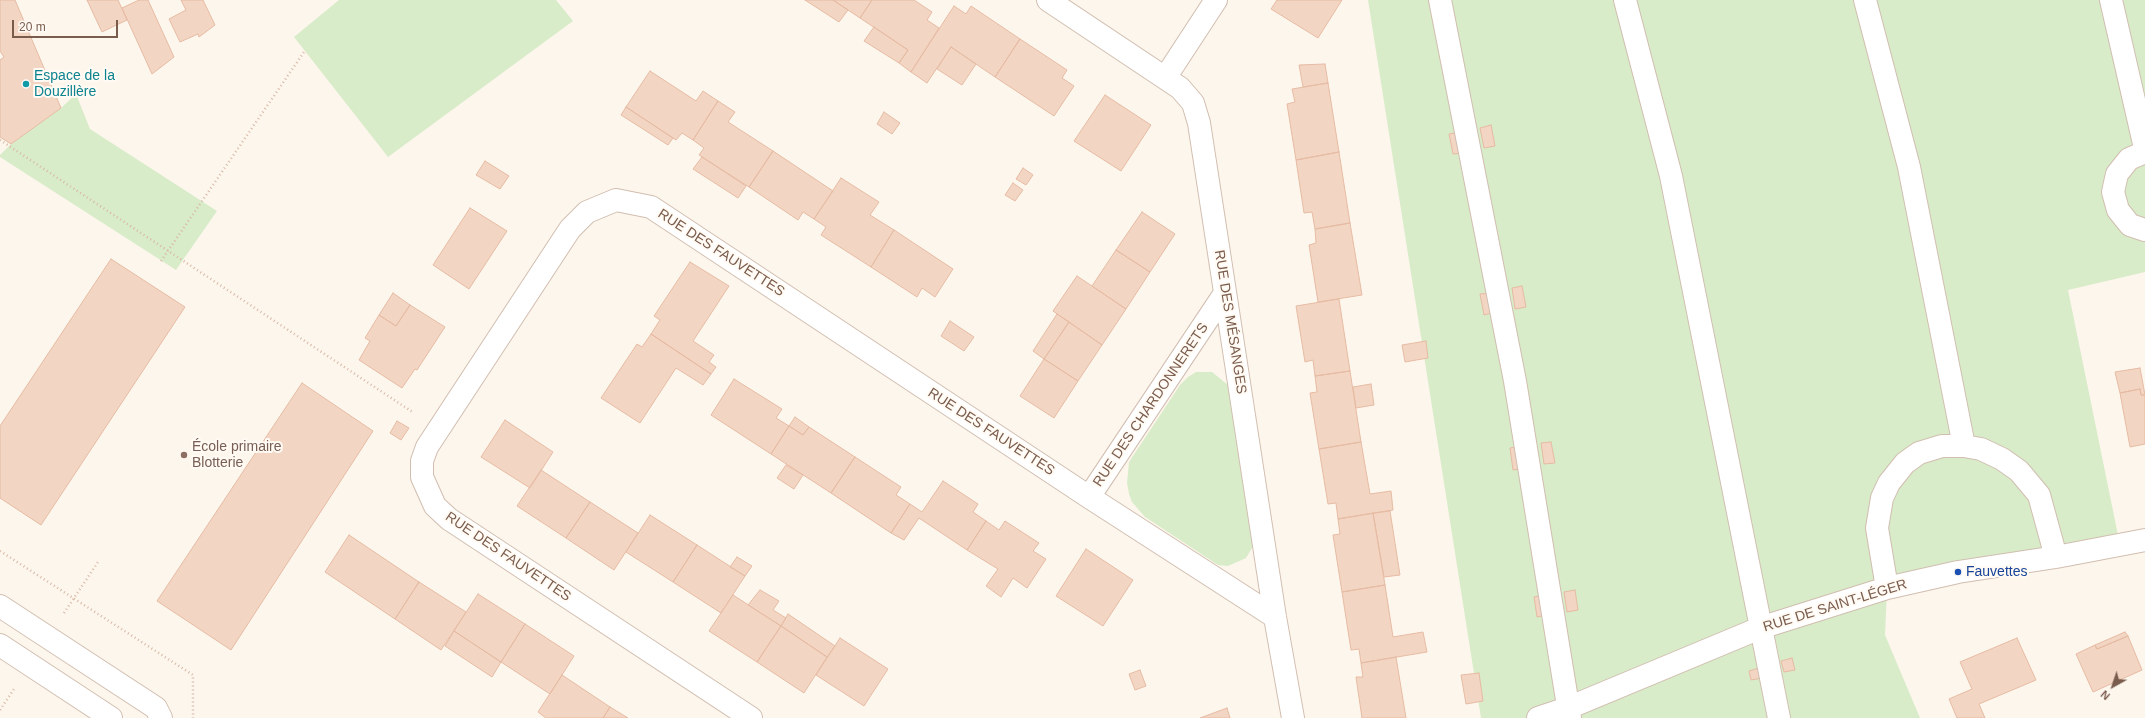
<!DOCTYPE html>
<html>
<head>
<meta charset="utf-8">
<style>
  body { margin:0 }
  #map { position:relative; width:2145px; height:718px; overflow:hidden; background:#fdf6ec; font-family:Arial,sans-serif }
  canvas { display:block }
  .north { position:absolute; left:2093px; top:666px; width:40px; height:40px; -webkit-text-stroke:3px #fffaf3; paint-order:stroke; rotate:220deg; font-size:11px; font-weight:700; line-height:16px; text-align:center; color:#7a5c4d }
  .north::after { content:''; display:block; margin:auto; width:14px; height:18px; background:#7a5c4d; clip-path:polygon(50% 0,100% 100%,50% 72%,0 100%) }
  .scale { position:absolute; left:12px; top:20px; width:106px; height:18px; box-sizing:border-box; border:2px solid #7a5c4d; border-top:0; padding-left:5px; font-size:12px; line-height:14px; white-space:nowrap; color:#7a5c4d; -webkit-text-stroke:3px #fffaf3; paint-order:stroke }
</style>
</head>
<body>
<div id="map">
<canvas width="2145" height="718"></canvas>
<div class="north">N</div>
<div class="scale">20 m</div>
</div>
<script>
const ctx = document.querySelector('canvas').getContext('2d');
ctx.lineJoin = 'round';
function fill(path, color) { ctx.fillStyle = color; ctx.fill(path, 'evenodd'); }
const poly = rows => new Path2D(rows.map(r => 'M' + r).join(''));
function strokePath(path, color, width, dash) { ctx.strokeStyle = color; ctx.lineWidth = width; ctx.lineCap = dash ? 'butt' : 'round'; ctx.setLineDash(dash || []); ctx.stroke(path); }
function drawText(font, color, halo, rows, align = 'center') {
  ctx.font = font + ' Arial,sans-serif'; ctx.lineWidth = 4; ctx.setLineDash([]); ctx.textBaseline = 'middle'; ctx.strokeStyle = halo; ctx.fillStyle = color; for (const [text, x, y, turn = 0] of rows) {
    ctx.save(); ctx.translate(x, y); ctx.rotate((+turn || 0) * Math.PI / 180); ctx.textAlign = isNaN(turn) ? turn : align; if (halo) ctx.strokeText(text, 0, 0); ctx.fillText(text, 0, 0); ctx.restore();
  }
}
fill(poly([
  [339,0,556,0,573,21,388,157,294,37],
  [1368,0,2145,0,2145,272,2068,290,2120,545,1887,588,1885,635,1920,718,1481,718],
  [76,94,90,129,217,211,176,270,0,157,0,155,11,144,61,108],
  [1196,372,1212,372,1228,385,1230,393,1253,535,1252,548,1246,558,1228,566,1218,565,1145,517,1132,502,1129,494,1127,483,1129,462,1180,385,1188,377]
]), '#d8ecc9');
const building = poly([
  [0,0,15,0,61,108,11,144,0,137,0,60,4,57,0,51,0,0],
  [87,0,118,0,127,20,102,32,87,0],
  [139,0,148,0,174,57,152,74,122,8,139,0],
  [181,0,203,0,215,25,199,37,198,34,180,42,169,19,186,10,181,0],
  [805,0,833,0,848,10,839,22,805,0],
  [833,0,872,0,860,18,833,0],
  [872,0,914,0,932,12,927,20,939,28,911,72,899,63,908,50,860,18,872,0],
  [1277,0,1342,0,1318,38,1271,9,1277,0],
  [954,6,966,14,971,6,1020,39,995,77,951,47,927,83,911,72,954,6],
  [874,27,908,50,899,63,864,41,874,27],
  [1020,39,1067,70,1062,78,1074,86,1054,116,995,77,1020,39],
  [951,47,976,64,962,85,937,69,951,47],
  [1325,64,1328,83,1303,87,1299,65,1325,64],
  [650,71,696,101,703,91,718,101,693,140,682,133,676,140,626,107,650,71],
  [1328,83,1339,152,1296,160,1287,104,1295,102,1292,89,1328,83],
  [1105,95,1151,125,1121,171,1074,141,1105,95],
  [718,101,735,112,728,122,773,151,749,187,699,155,704,148,693,140,718,101],
  [626,107,673,138,668,145,621,115,626,107],
  [884,112,900,123,892,134,877,124,884,112],
  [1491,125,1495,146,1484,148,1480,128,1491,125],
  [1459,132,1463,153,1453,154,1449,134,1459,132],
  [773,151,833,191,814,219,803,212,798,220,749,187,773,151],
  [1339,152,1350,223,1315,229,1312,212,1304,213,1296,160,1339,152],
  [702,157,746,186,738,198,693,169,702,157],
  [485,161,509,176,500,189,476,175,485,161],
  [1023,168,1033,175,1026,185,1016,179,1023,168],
  [841,178,879,202,870,215,894,230,871,267,821,235,826,227,814,219,841,178],
  [1013,183,1023,190,1015,201,1005,195,1013,183],
  [470,208,507,231,469,289,433,265,470,208],
  [1142,212,1175,234,1150,272,1116,250,1142,212],
  [1350,223,1362,295,1318,302,1309,245,1316,243,1315,229,1350,223],
  [894,230,953,269,935,297,922,288,917,297,871,267,894,230],
  [1116,250,1150,272,1126,309,1092,286,1116,250],
  [111,259,185,307,41,525,0,498,0,426,111,259],
  [690,262,729,286,693,341,714,355,709,362,716,367,711,374,651,334,660,320,654,316,690,262],
  [1077,276,1126,309,1102,345,1053,311,1077,276],
  [1522,286,1526,307,1515,309,1512,288,1522,286],
  [393,293,410,305,396,326,379,315,393,293],
  [1491,293,1495,312,1484,315,1480,294,1491,293],
  [1339,299,1350,371,1315,376,1313,360,1305,362,1296,306,1339,299],
  [410,305,445,327,417,370,415,369,402,388,359,360,370,341,365,338,379,315,396,326,410,305],
  [1057,314,1069,322,1044,359,1033,351,1057,314],
  [950,321,974,337,964,351,941,336,950,321],
  [1069,322,1102,345,1078,381,1044,359,1069,322],
  [651,334,711,374,703,385,676,368,640,423,601,398,637,344,642,347,651,334],
  [1426,341,1428,358,1405,362,1402,345,1426,341],
  [1044,359,1078,381,1054,418,1020,396,1044,359],
  [2140,368,2145,395,2141,395,2140,389,2120,393,2115,372,2140,368],
  [1350,371,1361,442,1319,449,1310,393,1317,392,1315,376,1350,371],
  [734,379,782,409,776,418,789,426,771,454,711,415,734,379],
  [302,383,373,431,231,650,157,601,302,383],
  [1371,384,1374,405,1356,408,1353,387,1371,384],
  [2140,389,2141,395,2145,395,2145,444,2130,447,2120,393,2140,389],
  [795,417,809,427,803,435,789,426,795,417],
  [505,420,553,452,530,488,481,457,505,420],
  [397,421,409,428,401,440,390,433,397,421],
  [789,426,803,435,809,427,855,457,831,493,771,454,789,426],
  [1361,442,1370,494,1391,491,1393,510,1338,519,1336,503,1328,504,1319,449,1361,442],
  [1551,442,1555,463,1544,464,1541,443,1551,442],
  [1520,446,1524,468,1513,470,1510,448,1520,446],
  [855,457,901,487,896,495,910,504,891,533,831,493,855,457],
  [786,465,803,475,794,489,777,478,786,465],
  [541,470,590,502,566,538,517,506,541,470],
  [943,481,978,504,973,512,986,521,967,550,919,518,904,540,891,533,910,504,922,512,943,481],
  [590,502,638,533,614,570,566,538,590,502],
  [1390,511,1400,575,1384,577,1373,513,1390,511],
  [1373,513,1385,585,1342,592,1333,535,1340,534,1338,519,1373,513],
  [650,515,697,545,673,582,626,552,650,515],
  [986,521,999,530,1005,521,1039,543,1033,551,1046,559,1027,588,1013,578,1001,597,986,586,998,569,967,550,986,521],
  [349,535,419,582,395,619,325,572,349,535],
  [697,545,745,576,721,613,673,582,697,545],
  [1086,549,1133,580,1103,626,1056,596,1086,549],
  [737,557,752,566,745,576,730,567,737,557],
  [419,582,466,612,441,650,395,619,419,582],
  [1385,585,1393,637,1423,632,1427,652,1361,663,1359,649,1351,650,1342,592,1385,585],
  [760,590,779,601,773,610,786,618,781,626,748,605,760,590],
  [1575,590,1578,610,1567,612,1564,592,1575,590],
  [478,594,525,624,501,662,454,631,478,594],
  [733,595,781,626,757,662,709,631,733,595],
  [1544,595,1547,615,1537,617,1534,597,1544,595],
  [788,614,835,646,827,657,781,626,788,614],
  [525,624,574,656,550,694,501,662,525,624],
  [781,626,827,657,804,693,757,662,781,626],
  [454,631,501,662,492,677,445,646,454,631],
  [2125,632,2128,636,2097,649,2095,645,2125,632],
  [2128,636,2142,670,2093,692,2076,654,2095,645,2097,649,2128,636],
  [840,638,888,669,864,706,816,675,840,638],
  [2017,638,2036,680,1979,704,1985,718,1957,718,1949,699,1972,689,1960,662,2017,638],
  [1396,657,1406,718,1362,718,1356,677,1363,677,1361,663,1396,657],
  [1792,658,1795,670,1784,672,1781,661,1792,658],
  [1759,668,1762,678,1751,680,1749,671,1759,668],
  [1140,670,1146,686,1135,690,1129,674,1140,670],
  [1479,673,1483,701,1466,704,1461,675,1479,673],
  [562,675,610,707,603,718,546,718,538,712,562,675],
  [610,707,628,718,603,718,610,707],
  [1227,708,1230,718,1200,718,1227,708]
]);
fill(building, '#f3d5c3');
strokePath(building, '#e6bba3', 1);
const minor = poly([
  [1048,0,1180,88,1193,103,1199,123,1275,617,1293,718],
  [1440,0,1515,381,1570,718],
  [1625,0,1671,176,1779,718],
  [1865,0,1909,167,1964,446],
  [2111,0,2145,148],
  [1165,78,1216,0],
  [2145,152,2129,159,2117,174,2113,192,2118,210,2130,225,2145,230],
  [1089,497,1225,293],
  [1887,588,1877,528,1882,498,1889,483,1905,463,1919,453,1942,446,1964,446,1981,449,2002,459,2019,471,2039,495,2056,557],
  [0,606,156,708,161,718],
  [0,645,111,718],
  [751,718,449,519,435,506,422,477,422,461,427,447,570,229,587,212,616,200,651,207,1089,497,1275,617],
  [1538,718,1568,708,1760,628,1887,588,1958,572,2056,557,2145,540]
]);
strokePath(minor, '#d1beb0', 24);
strokePath(poly([
  [0,140,414,413],
  [161,261,304,52],
  [0,551,193,675,193,718],
  [64,613,98,562],
  [0,710,14,689]
]), '#d9b8a5', 2.5, [1, 3]);
strokePath(minor, '#fff', 22);
for (const [x, y, r, color] of [
  [26,84,4,"#0f9aa8"],
  [184,455,4,"#8d6e63"],
  [1958,572,4,"#1a4fb4"]
]) { const dot = new Path2D(); dot.arc(x, y, r, 0, 2 * Math.PI); ctx.fillStyle = color; ctx.fill(dot); strokePath(dot, '#fffaf3', 1.5); }
drawText('14px', '#0d838f', '#fffaf3', [
  ["Espace de la",34,76],
  ["Douzillère",34,92]
], 'left');
drawText('14px', '#7a5c4d', '#fffaf3', [
  ["RUE DES FAUVETTES",721,253,33],
  ["RUE DES MÉSANGES",1230,322,81],
  ["RUE DES CHARDONNERETS",1151,405,-56],
  ["RUE DES FAUVETTES",991,432,33],
  ["RUE DES FAUVETTES",508,557,34],
  ["RUE DE SAINT-LÉGER",1835,606,-17]
]);
drawText('14px', '#785e54', '#fffaf3', [
  ["École primaire",192,447],
  ["Blotterie",192,463]
], 'left');
drawText('14px', '#164399', '#fffaf3', [
  ["Fauvettes",1966,572]
], 'left');
</script>
</body>
</html>
